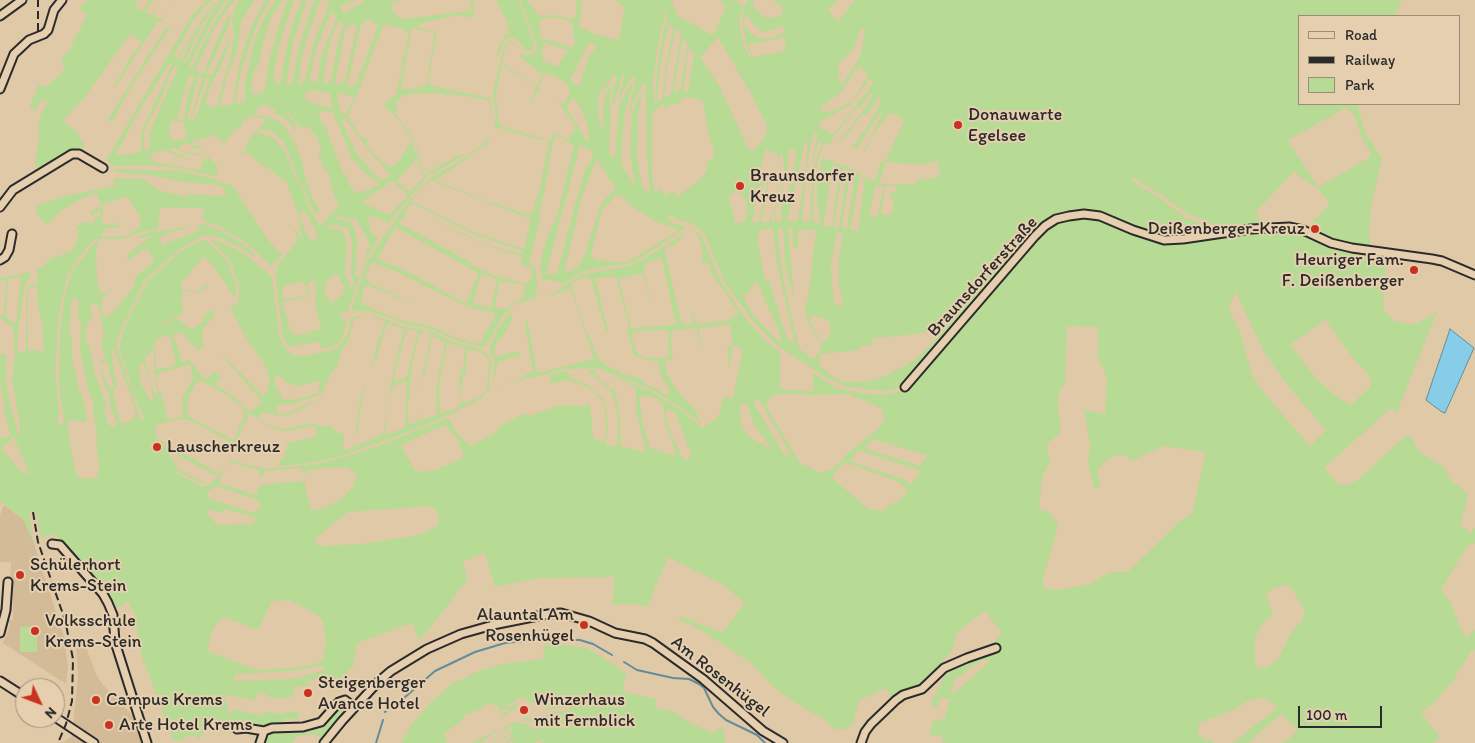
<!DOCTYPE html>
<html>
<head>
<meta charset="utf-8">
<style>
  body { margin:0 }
  #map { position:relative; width:1475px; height:743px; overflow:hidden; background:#e0c9a6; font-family:Itim,sans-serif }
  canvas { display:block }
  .legend { position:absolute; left:1298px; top:15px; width:162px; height:90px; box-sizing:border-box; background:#e6cfaf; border:1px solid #9b8d7a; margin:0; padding:6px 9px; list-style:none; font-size:15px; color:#2b2b2b }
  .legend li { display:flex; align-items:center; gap:10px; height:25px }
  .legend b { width:25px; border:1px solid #9b8d7a }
  .north { position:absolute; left:15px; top:678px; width:50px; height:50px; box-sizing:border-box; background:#e6cfaf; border:1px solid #9b8d7a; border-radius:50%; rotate:133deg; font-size:14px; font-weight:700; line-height:20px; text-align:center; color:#2b2b2b }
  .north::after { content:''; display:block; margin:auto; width:18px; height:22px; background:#c8321e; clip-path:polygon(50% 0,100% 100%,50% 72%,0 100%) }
  .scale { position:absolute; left:1298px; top:706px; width:84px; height:22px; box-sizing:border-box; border:2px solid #2b2b2b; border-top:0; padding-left:6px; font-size:15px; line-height:18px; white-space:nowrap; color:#2b2b2b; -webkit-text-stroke:4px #e6cfaf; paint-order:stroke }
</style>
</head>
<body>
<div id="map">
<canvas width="1475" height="743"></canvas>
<ul class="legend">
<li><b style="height:6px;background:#e6cfaf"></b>Road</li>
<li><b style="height:6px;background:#2b2b2b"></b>Railway</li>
<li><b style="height:14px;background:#b7da94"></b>Park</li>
</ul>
<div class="north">N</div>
<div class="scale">100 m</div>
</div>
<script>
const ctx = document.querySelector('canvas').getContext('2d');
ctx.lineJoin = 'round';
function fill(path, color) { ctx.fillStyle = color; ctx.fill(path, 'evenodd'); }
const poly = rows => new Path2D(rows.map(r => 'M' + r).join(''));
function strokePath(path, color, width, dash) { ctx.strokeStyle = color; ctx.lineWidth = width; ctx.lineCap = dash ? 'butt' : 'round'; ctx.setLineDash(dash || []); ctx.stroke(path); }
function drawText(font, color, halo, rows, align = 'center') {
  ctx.font = font + ' Itim,sans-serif'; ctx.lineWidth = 4; ctx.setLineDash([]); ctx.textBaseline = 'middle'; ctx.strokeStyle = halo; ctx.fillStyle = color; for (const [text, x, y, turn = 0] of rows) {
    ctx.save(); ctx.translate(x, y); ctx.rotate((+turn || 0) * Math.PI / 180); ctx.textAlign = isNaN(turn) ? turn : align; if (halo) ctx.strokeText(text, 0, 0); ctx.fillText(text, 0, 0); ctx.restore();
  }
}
fill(poly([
  [4,505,24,520,33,541,64,637,68,667,66,684,3,643,10,625,8,620,13,620,13,582,10,581,11,562,0,562,0,515],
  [76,645,85,645,97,676,103,685,139,722,145,743,62,743,72,736,78,676]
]), '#d2bb96');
fill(poly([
  [88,0,138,0,135,7,143,11,149,0,153,0,146,11,147,13,152,15,161,0,153,15,162,20,172,0,162,23,158,21,117,85,113,88,129,60,142,42,130,34,82,101,79,103,64,120,64,122,67,125,77,131,79,137,84,144,82,150,85,152,74,152,65,154,36,172,35,164,39,134,39,119,48,101,41,99,36,110,29,108,39,84,45,88,58,77,66,66,60,60,68,53,87,15,79,9],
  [207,0,213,0,206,5,193,21,173,57,178,58,200,19,179,60,181,62,200,23,212,6,218,0,202,25,184,62,186,63,210,15,221,0,226,0,213,19,194,55,189,67,192,68,199,51,215,21,230,0,234,0,215,27,196,69,198,74,204,73,212,51,230,13,231,13,229,25,207,73,209,75,212,75,231,34,225,56,209,90,206,103,208,107,213,108,217,105,232,50,234,33,232,21,235,8,239,0,254,0,241,22,238,48,227,76,220,106,230,105,234,102,236,81,243,50,251,28,265,0,270,0,257,24,240,75,236,102,238,104,245,102,245,81,254,43,264,18,276,0,283,0,272,16,265,35,258,66,255,67,254,75,252,76,252,93,255,95,263,92,265,89,269,60,287,0,294,0,279,46,274,72,274,80,276,83,279,83,281,81,286,50,293,22,302,0,307,0,293,42,286,85,292,83,293,80,300,44,314,0,320,0,312,22,303,52,298,85,305,80,314,41,329,6,329,3,325,0,356,0,340,6,343,13,345,13,366,0,405,0,395,1,390,6,397,17,402,19,469,11,471,9,471,0,474,0,473,18,459,15,422,23,417,27,437,32,428,82,429,84,437,87,490,98,493,116,488,100,478,98,450,94,448,96,440,93,418,93,405,95,397,101,396,105,398,109,395,113,412,136,417,146,424,167,430,171,459,155,466,154,432,174,426,171,424,167,416,146,402,124,384,105,396,94,400,83,398,81,403,68,401,66,408,40,408,34,405,30,386,24,383,26,348,117,361,137,368,139,366,144,374,154,383,163,391,167,395,165,400,160,411,141,426,178,388,223,379,218,367,216,371,232,378,239,366,259,347,313,341,312,340,317,346,320,343,338,339,343,333,346,321,349,320,342,292,346,289,348,283,337,275,272,279,264,295,244,297,239,295,232,287,221,296,231,300,238,301,234,299,216,285,179,282,180,269,168,254,160,251,154,243,154,250,138,265,121,264,118,249,116,242,123,241,128,235,129,231,136,228,137,224,147,223,147,223,140,211,135,207,138,203,137,199,141,195,140,192,142,191,144,203,148,202,150,193,148,190,144,185,143,180,146,180,151,205,155,210,158,218,167,216,176,180,168,151,165,113,166,108,162,107,159,192,15],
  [331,13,334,13,337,17,321,57,318,81,312,82,310,80,314,57,322,33],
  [370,20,378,26,375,35,356,84,353,87,349,87,347,85,361,24,365,21],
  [339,21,344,24,338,43,331,81,326,84,323,82,329,46,333,33],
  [352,24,357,26,345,80,342,83,335,84,345,30],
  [412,28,434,32,431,56,426,86,403,90,401,88],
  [170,63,173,63,143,128,141,134,142,146,140,152,117,156,116,154,143,104],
  [176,65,178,67,149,135,150,149,145,151,144,142,145,129,163,94,170,73],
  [189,75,195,77,189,91,184,118,183,120,177,119],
  [198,77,203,77,191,117,192,117,206,78,210,78,195,119,190,121,188,119,188,116],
  [312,90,330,93,333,109,305,100,305,93],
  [337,92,354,97,346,116,340,111],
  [263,104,269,106,275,110,275,113,285,118,295,129,297,125,286,113,288,112,304,130,305,126,309,127,317,137,322,151,319,152,318,157,320,157,325,171,328,171,332,191,339,206,320,226,307,204,304,192,296,180,285,151,272,137,257,133,259,129,268,130,274,133,283,141,289,154,298,180,305,190,309,203,318,216,319,209,313,199,305,176,302,161,295,143,282,123,266,116,259,116,255,114,256,110],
  [318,111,333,112,352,158,365,173,380,185,368,190,357,193,355,192,350,186,346,174,343,174,326,128,323,125],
  [345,118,369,151,390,174,387,178,382,180,379,179,357,154,341,120],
  [171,121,184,121,187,139,171,140,169,133],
  [172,147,186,154,202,155,207,157,207,159,203,162,200,170,174,166,177,156,197,162,168,150],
  [161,150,176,155,173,165,157,163,149,158,153,156,153,153],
  [416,159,424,177,410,192,397,181],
  [392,181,409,195,389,215,361,202],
  [301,209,307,213,318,237,314,242,309,238,305,230,300,215],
  [337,216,351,219,356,218,370,244,359,276,355,276,357,244,355,230,351,222,337,219],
  [329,225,347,227,349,229,352,245,351,275,355,284,351,288,345,274,347,245,345,235,340,230,329,229],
  [335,274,337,274,345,287,343,294,333,302,330,302,325,294,325,285,326,282],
  [316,281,315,307,322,328,305,334,294,335,287,323,289,321,281,303,310,296,308,282],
  [302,282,307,286,308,295,284,300,282,289,285,285],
  [496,0,518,0,534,43,532,50,526,51,517,39,512,37,507,39,503,43,498,57,496,57,500,43,508,33,509,29,508,24],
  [520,0,527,0,539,16,555,15,570,19,575,18,576,15,577,0,581,0,581,16,578,26,595,34,616,40,620,38,624,8,619,2,613,0,671,0,678,16,712,35,715,33,725,8,722,2,718,0,731,0,743,4,739,20,741,34,744,48,749,57,752,56,747,48,742,20,744,7,748,0,753,0,754,7,764,17,775,18,779,17,783,11,782,7,773,0,837,0,828,10,838,22,855,0,1402,0,1394,16,1299,16,1299,104,1357,104,1366,135,1382,158,1371,206,1369,234,1371,249,1331,241,1306,229,1330,204,1318,188,1303,179,1294,171,1257,211,1256,214,1257,217,1264,222,1265,226,1227,229,1188,214,1160,194,1134,178,1131,181,1158,197,1186,218,1219,230,1171,238,1164,238,1149,234,1148,238,1164,242,1171,242,1265,229,1280,228,1297,230,1330,245,1351,250,1387,255,1383,303,1385,312,1395,321,1410,325,1418,323,1437,312,1397,412,1390,409,1324,468,1338,484,1345,485,1352,483,1359,479,1404,437,1407,435,1411,437,1420,453,1443,466,1451,481,1465,491,1468,496,1460,525,1471,533,1475,528,1475,543,1468,546,1464,551,1441,590,1450,601,1457,620,1466,638,1475,630,1475,651,1472,649,1453,681,1434,702,1421,713,1440,737,1434,743,1281,743,1288,740,1298,730,1282,714,1261,731,1249,743,1233,743,1277,708,1275,704,1263,698,1249,700,1234,710,1199,723,1198,735,1214,743,947,743,942,741,943,736,929,735,934,720,938,721,945,717,950,699,941,697,937,708,930,705,943,679,950,669,968,660,996,651,994,643,1002,633,985,611,958,631,952,651,921,687,901,693,892,700,887,688,860,700,852,725,845,730,835,729,825,720,794,702,773,687,750,662,694,626,678,619,680,616,722,633,745,603,724,585,668,557,647,607,636,604,612,605,615,577,538,578,495,587,485,553,462,562,468,579,423,637,419,640,412,623,357,643,353,666,339,681,334,678,332,681,328,681,321,678,307,681,308,686,293,687,295,696,279,699,267,696,267,694,258,692,256,700,226,695,224,702,228,703,227,711,228,713,232,713,234,709,262,716,263,711,280,714,297,711,299,719,284,719,284,724,270,725,264,728,255,726,252,728,239,722,217,722,205,728,199,739,192,735,174,742,139,648,135,615,128,602,114,609,105,593,90,578,55,534,41,538,36,511,29,513,33,541,24,520,0,501,0,438,10,436,7,420,5,415,0,376,0,354,6,354,6,380,9,399,18,434,21,433,12,379,15,353,13,328,0,318,0,315,4,316,6,280,0,281,0,278,21,274,31,271,30,277,26,283,22,299,17,343,18,353,26,352,26,295,29,286,37,285,37,269,42,267,50,259,72,251,78,239,76,237,81,231,77,230,73,233,78,225,87,221,91,224,102,213,99,210,91,216,90,212,102,205,96,193,81,199,60,211,47,225,38,216,35,206,64,196,115,186,114,178,142,179,158,190,185,197,188,194,223,196,226,194,224,188,219,185,184,182,150,175,115,172,114,169,180,171,211,178,233,186,268,240,282,255,271,266,244,241,217,225,203,221,204,208,160,208,158,229,140,232,122,239,95,239,80,256,67,275,59,314,55,369,59,413,57,422,59,424,62,424,64,418,59,384,60,332,65,294,72,271,95,243,108,242,99,243,96,250,97,280,100,293,103,294,113,288,102,300,102,314,107,317,120,304,135,284,135,277,151,265,154,260,154,258,150,257,151,254,148,250,143,250,129,260,126,258,129,253,149,238,148,236,141,238,135,237,151,232,176,229,193,225,160,237,162,245,200,230,199,224,203,224,222,231,242,243,254,254,253,256,237,246,219,237,207,235,200,237,181,248,145,280,123,325,116,344,141,421,144,420,143,415,134,395,120,350,120,341,122,339,125,326,147,282,182,250,202,240,205,240,216,249,228,262,236,287,236,299,213,265,203,257,186,278,181,281,181,288,194,292,202,288,206,284,209,285,199,292,194,293,182,290,181,293,183,295,181,300,183,309,182,313,178,317,161,323,162,324,178,319,188,328,194,328,205,320,203,317,210,310,215,313,214,316,204,328,202,333,203,346,198,351,182,332,175,333,173,337,179,350,182,362,189,360,206,380,214,371,221,378,215,385,231,394,248,411,256,408,262,401,222,356,223,355,264,397,267,391,270,378,263,362,245,336,230,307,237,304,239,300,239,286,230,260,212,241,213,239,243,253,269,274,272,279,280,339,287,350,293,355,306,356,334,349,341,345,348,333,351,319,353,317,366,314,354,319,347,343,342,350,337,366,330,375,322,394,296,403,277,405,277,414,289,413,302,406,323,398,290,415,284,416,265,413,259,414,259,419,267,425,286,429,312,423,323,426,330,426,339,433,344,434,343,448,346,450,381,435,383,433,392,377,404,329,387,323,377,357,372,363,365,382,360,412,358,436,356,433,358,412,361,395,385,321,374,317,374,315,405,327,430,331,451,341,481,350,487,354,491,361,489,389,482,398,443,418,411,431,343,455,317,462,277,466,285,454,288,443,315,437,317,435,315,425,290,431,279,430,265,425,254,415,250,414,236,441,232,443,192,421,182,419,158,424,155,427,157,439,217,472,215,475,170,451,169,454,178,469,206,483,201,483,178,472,177,474,203,487,211,484,230,460,266,469,318,464,368,450,449,418,449,420,460,437,471,446,497,432,501,425,524,414,530,416,560,405,584,406,590,404,593,438,600,441,603,441,606,435,605,410,604,404,595,393,589,388,571,381,565,380,551,384,549,375,567,371,571,378,588,385,604,400,606,407,608,428,605,444,617,447,618,425,615,401,610,390,587,370,597,370,595,375,616,393,620,419,621,446,644,452,646,450,636,411,636,388,606,373,650,391,681,410,700,427,703,428,719,416,723,397,733,398,743,348,733,346,729,368,727,347,733,346,730,324,712,327,699,328,702,352,696,328,673,330,671,333,672,357,675,360,665,361,667,373,677,391,695,409,701,424,682,408,651,389,598,368,566,369,495,387,521,379,526,374,533,372,525,324,527,319,537,373,594,359,572,292,569,289,547,298,581,275,634,265,687,232,676,244,664,248,682,324,694,324,691,310,698,324,726,321,739,313,713,275,708,261,701,264,703,250,696,231,703,238,719,278,744,317,763,339,780,352,780,387,784,390,813,391,813,373,836,388,860,393,885,395,894,393,906,389,903,385,893,390,884,391,847,387,824,376,778,346,756,325,725,283,706,237,702,231,690,222,677,220,670,214,668,217,669,220,672,223,685,226,684,229,633,263,607,266,581,272,552,292,514,305,503,315,488,343,484,347,461,342,431,329,406,324,370,311,353,311,352,307,368,260,403,208,430,178,463,159,479,147,491,134,485,147,482,146,464,161,435,180,479,198,530,215,532,214,540,187,549,142,494,127,496,116,493,93,501,58,505,45,512,41,515,43,517,45,511,43,508,44,503,54,502,62,536,87,543,75,519,56,522,53,526,55,532,55,537,49,537,45],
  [666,8,667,13,658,64,656,82,657,103,655,105,653,82,657,50],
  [746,15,755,26,760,30,766,32,782,26,785,28,785,32,773,38,758,38,749,32,743,23],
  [557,17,569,21,572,24,574,33,572,37,576,39,572,48,556,42,540,38,540,19],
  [671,23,671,26,673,27,666,67,662,100,658,103,658,86,663,50,668,28],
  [676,27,681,34,671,94,664,99,667,68],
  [862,28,866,29,860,57,842,85,837,78,841,73,837,67,841,61,847,57,854,47],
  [683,37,688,45,680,90,674,92],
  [718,37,751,94,767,126,766,134,762,141,752,151,749,150,719,86,700,57],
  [784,38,786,51,753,57,748,44],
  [544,43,568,50,557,67,543,61,542,50],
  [589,43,597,46,589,57,579,87,570,80],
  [689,47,694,54,688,92,683,91],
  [502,64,536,88,530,101,532,102,538,90,553,98,560,105,576,127,568,140,554,133,550,141,499,125,496,95],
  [859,65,868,74,868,76,855,97,850,102,838,109,822,113,821,111,823,105,840,93],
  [546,72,567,83,570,94,563,105,538,89],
  [606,74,602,94,613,76,616,76,617,78,612,94,613,105,623,74,625,76,617,102,632,77,636,77,628,114,643,84,646,84,647,153,650,191,647,191,642,187,637,154,638,115,643,89,632,113,630,158,632,160,632,169,636,185,635,186,621,164,624,116,633,82,632,82,619,105,615,158,609,154,611,118,610,98,612,83,606,93,603,108,603,127,602,130,598,113,598,100],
  [870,79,873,82,871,87,833,135,820,128,818,124,823,120,850,105],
  [870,93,873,95,863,111,840,140,842,141,864,113,868,115,878,96,881,102,867,127,852,147,857,149,880,112,882,114,873,132,872,137,863,152,864,153,880,124,891,113,903,119,904,121,885,162,881,162,874,182,848,167,822,158,817,189,817,206,819,211,820,223,813,223,814,178,820,153,824,143,828,145,856,108,860,108],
  [690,97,703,101,707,127,714,152,713,158,706,164,707,170,700,179,678,197,672,191,666,196,661,189,655,193,652,175,652,113,664,103,664,109,672,104,680,104,681,100,684,98],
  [573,98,581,108,587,124,589,134,588,143,566,107],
  [1347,107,1355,117,1361,136,1372,156,1318,187,1288,140],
  [815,132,818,134,811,167,819,141,822,142,814,167,812,178,810,222,802,221,806,171,813,136],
  [556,136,574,145,557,216,547,238,540,263,541,278,546,280,559,281,562,283,560,287,551,292,535,297,537,286,536,269,529,264,540,219,539,214,544,194,551,151],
  [806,138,808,147,798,221,787,221],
  [580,145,591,151,594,155,583,175,557,274,546,274],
  [766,148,778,156,780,169,770,222,761,223,769,183,759,174],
  [789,149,797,150,791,183,781,208,782,221,776,222,776,207,786,179],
  [783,155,785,179,775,206,775,222,772,222,774,195,781,175,779,156],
  [597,159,607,174,606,176,616,187,601,204,585,254,578,267,564,273,582,196],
  [938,161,940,176,926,180,920,178,915,184,879,184,886,162,921,165],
  [833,165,840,168,832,225,823,228,832,166],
  [843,167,847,170,839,228,834,227],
  [850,171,855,174,847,229,846,230,842,228],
  [860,176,865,178,858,231,857,232,850,229],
  [430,180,531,219,524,249,477,233,411,201],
  [765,183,767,184,759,222,752,223,758,188],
  [886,185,897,186,896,192,891,192,890,198,894,199,892,214,882,215,881,214],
  [875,186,884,186,877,217,869,215],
  [735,192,741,193,744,197,747,204,746,220,736,224,728,196],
  [616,195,621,195,631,206,653,220,679,230,631,260,623,262,595,260,591,254,600,217,604,208],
  [127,196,141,218,140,227,126,236,101,237,105,228,117,228,120,222,118,221,116,225,107,225,101,223,103,215,102,205],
  [411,203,476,235,523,251,522,255,491,246,464,234,422,213,409,206],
  [409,206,463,235,491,247,522,257,520,264,532,269,533,271,531,280,526,284,493,275,471,265,472,263,399,223,407,213,405,211],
  [395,227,477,272,478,275,468,301,465,303,408,272,377,259],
  [788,228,793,228,793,247,798,247,798,230,814,230,816,232,808,298,805,308,809,325,820,340,822,347,815,358,811,358,799,348,783,278,779,248,778,229,783,228,785,264,794,300],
  [759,229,773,229,777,266,795,342,790,342,784,330,769,280,765,280,758,244],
  [837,232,843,233,838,266,839,285,843,301,841,308,834,302,831,274,831,263],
  [660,258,662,259,676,325,631,328,619,279,643,273,652,309,643,265],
  [373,262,399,273,468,307,496,313,489,327,485,331,483,340,480,344,457,338,431,326,400,320,362,304,361,302,364,287,367,285,418,306,368,282,366,277,371,263],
  [481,274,496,278,497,281,491,308,473,304],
  [20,277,21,279,16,323,12,323,6,317,8,280,10,278],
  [587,277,591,279,606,331,605,332,611,331,608,330,595,278,616,277,629,327,627,329,634,356,658,362,662,379,670,389,669,395,666,395,654,387,650,387,641,379,621,373,599,361,589,335,587,334,571,285,573,282],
  [499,281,525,285,523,299,505,309,495,308],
  [757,282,782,338,779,341,759,322,748,307,743,295,751,291,749,287],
  [37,286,38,307,42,324,44,348,42,352,34,349,30,351,28,347,27,313,28,289],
  [1236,292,1264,352,1288,386,1326,430,1312,444,1309,445,1268,398,1252,375,1241,335,1229,309,1230,303],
  [72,299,79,299,78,317,81,322,80,349,88,390,94,404,93,411,96,428,97,453,100,470,96,477,90,479,79,478,77,476,71,451,67,423,71,420,87,422,84,401,79,389,75,370,73,367,71,335,69,332],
  [95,302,99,307,102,321,104,337,101,341,103,353,106,358,105,360,99,359,101,364,107,361,108,363,108,369,114,386,113,388,108,386,101,369,101,376,109,395,109,402,117,424,116,427,109,426,104,410,106,404,94,371,90,347,86,344,87,335,84,330,92,318,90,305],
  [814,315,829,321,831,331,826,341,822,342,811,324,810,317],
  [1326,318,1330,327,1357,363,1366,371,1371,381,1370,387,1351,405,1336,396,1318,381,1290,344,1311,331],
  [1067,326,1098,327,1098,358,1107,377,1105,414,1084,410,1090,443,1088,464,1094,488,1099,488,1101,485,1097,473,1099,468,1107,460,1117,455,1126,456,1131,461,1164,446,1206,452,1192,514,1181,520,1128,572,1110,572,1090,584,1063,589,1046,589,1043,584,1043,579,1058,526,1050,513,1039,509,1042,477,1050,463,1047,444,1061,432,1058,403,1059,392,1065,383],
  [407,329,418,330,407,376,405,379,396,381,393,380],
  [668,330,669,356,667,358,645,358,637,353,632,339,633,331],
  [424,331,431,333,420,390,418,422,408,425,408,407,411,373,417,340,419,335],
  [933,331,943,331,935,340,915,360,886,376,870,381,857,382,840,381,827,372,818,364,821,354,858,350,862,346,871,345,874,338,909,335],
  [166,335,170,337,176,363,171,367,156,369,155,340],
  [432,336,445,341,436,389,437,415,419,421,419,403,422,378,425,375],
  [447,343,465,348,463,369,460,371,459,382,461,406,440,414,439,385],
  [114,348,136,412,133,419,124,424,120,421,113,393,117,385,113,366,112,351],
  [153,348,154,349,154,372,158,393,155,394,150,384,145,359],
  [469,350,481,352,489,359,487,387,485,392,481,396,466,403,461,400,461,393,463,375,466,372,467,351],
  [143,362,144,363,154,400,150,400,141,384,139,367],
  [190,364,193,378,182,398,183,417,167,419,162,393,159,393,156,374],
  [277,374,286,382,297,386,320,381,319,393,298,399,283,400,275,384,275,377],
  [200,380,227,395,242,407,244,413,243,419,234,440,189,417,187,414,188,399,195,384],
  [407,381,405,427,402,429,388,434,385,433,386,418,389,398,393,386],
  [778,394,813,395,849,394,882,409,884,416,884,421,877,430,850,451,834,468,821,473,800,463,766,406,769,398],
  [644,395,654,397,663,404,665,424,676,453,674,456,650,448,643,425,639,398],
  [758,398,791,455,785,456,754,404,756,399],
  [746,403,754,424,772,450,751,438,746,432,741,424,740,406],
  [668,409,675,413,691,453,690,458,685,460,682,457,670,431,666,418,666,410],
  [445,425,457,438,464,455,457,461,435,470,424,472,415,471,401,445],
  [14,437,29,473,25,474,17,468,10,458,1,448],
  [873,439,926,455,927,456,920,466,864,448],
  [858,450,921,471,912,484,902,479,850,461],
  [229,462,258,470,261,477,265,471,301,468,304,474,312,469,346,467,357,473,354,485,343,498,324,508,311,510,304,481,260,485,256,495,219,483,223,470],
  [845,462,891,479,900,483,908,490,902,498,881,511,869,509,833,479,833,475],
  [216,486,257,500,260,503,259,509,253,513,207,498,208,491],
  [430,506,437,511,439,518,437,526,420,535,362,544,318,546,315,542,317,537,348,512],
  [207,509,221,513,225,509,255,517,255,520,253,524,218,525,213,521,208,514],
  [1289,584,1305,611,1303,617,1300,623,1291,633,1278,659,1268,667,1259,668,1255,665,1255,638,1262,625,1273,614,1266,596,1270,590],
  [290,600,319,616,323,621,326,644,323,659,317,664,293,668,256,670,207,651,211,634,217,623,224,617,258,630,272,601],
  [984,660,990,662,954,693,951,691,954,681,975,664],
  [324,665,324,670,294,679,234,681,235,674,294,671],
  [167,26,170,28,130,89,112,122,108,119],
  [511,311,512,320,502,338,498,339,494,351,495,357,520,351,521,355,498,362,493,383,494,366,494,360,490,352,490,347,499,327],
  [37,626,37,652,20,652,20,627],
  [554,644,586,648,596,653,626,673,623,692,656,699,655,708,674,712,693,724,712,733,723,726,725,743,539,743,543,742,544,739,534,743,513,743,512,741,506,743,512,736,510,733,506,739,500,743,499,743,512,730,511,726,493,743,491,743,502,734,506,729,498,729,481,743,472,743,498,729,515,722,530,725,530,728,534,729,539,729,540,727,566,728,565,724,547,724,523,720,524,718,535,719,553,712,569,711,570,707,545,709,545,704,547,700,534,702,534,705,525,699,519,698,518,700,507,704,506,707,517,704,517,708,501,717,500,715,509,710,509,708,500,712,499,707,489,703,479,710,465,715,460,722,444,733,447,743,401,743,413,723,431,702,449,686,479,671,503,664,544,659,543,646],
  [344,703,349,707,322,739,315,734,312,734,297,736,292,743,262,743,266,733,299,733,323,726,332,718,342,704]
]), '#b7da94');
const water = poly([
  [1450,329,1474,348,1445,413,1442,412,1426,400,1450,329]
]);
fill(water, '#87cde8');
strokePath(water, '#628c9c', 1);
strokePath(poly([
  [624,662,637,670,673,678,689,679,699,684,704,688,713,707,719,714,726,720,757,735,765,743],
  [385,712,391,706,404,698,435,671,475,652,505,643,543,639,580,640,593,644,612,655],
  [376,743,383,720]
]), '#628c9c', 2);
const minor = poly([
  [0,16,22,0],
  [0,89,14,54,29,40,44,34,48,30,54,10,62,0],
  [0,207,13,190,72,154,79,154,103,168],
  [0,260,5,257,9,250,12,234],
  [905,387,1035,236,1045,226,1056,219,1069,216,1084,214,1100,216,1133,230,1164,240,1183,239,1251,229,1289,227,1303,230,1331,243,1352,248,1432,259,1442,261,1475,275],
  [52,544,60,545,103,594,108,603,113,615,115,642,147,743],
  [0,633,6,610,8,582],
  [0,681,25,697],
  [55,717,94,743],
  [237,729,246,728,264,731,272,728,303,727,321,722,339,702,345,700,354,707],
  [260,743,264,731],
  [324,743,342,721,378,682,391,671,427,649,461,634,493,625,548,614,561,613,589,621,615,633,645,639,653,643,703,679,763,731,783,743],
  [861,743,865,732,871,724,896,700,903,695,922,689,944,668,967,658,996,648]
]);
strokePath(minor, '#2b2b2b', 11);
strokePath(minor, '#e6cfaf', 7);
strokePath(poly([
  [38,31,38,0],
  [33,512,38,542,65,620,73,659,72,701,66,724,58,743]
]), '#2b2b2b', 2, [8, 4]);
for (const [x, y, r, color] of [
  [958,125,5,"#c8321e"],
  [740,186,5,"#c8321e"],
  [1315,229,5,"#c8321e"],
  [1414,270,5,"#c8321e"],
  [157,447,5,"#c8321e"],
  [20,575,5,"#c8321e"],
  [584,625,5,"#c8321e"],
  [35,631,5,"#c8321e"],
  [308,693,5,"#c8321e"],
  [96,700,5,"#c8321e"],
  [524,710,5,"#c8321e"],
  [109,725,5,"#c8321e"]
]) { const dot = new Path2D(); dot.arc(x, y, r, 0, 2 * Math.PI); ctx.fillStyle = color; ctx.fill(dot); strokePath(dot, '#e6cfaf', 2); }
drawText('18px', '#2b2b2b', '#e6cfaf', [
  ["Donauwarte",968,115],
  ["Egelsee",968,136],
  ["Braunsdorfer",750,176],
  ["Kreuz",750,197],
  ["Deißenberger-Kreuz",1305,229,"right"],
  ["Heuriger Fam.",1404,260,"right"],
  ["F. Deißenberger",1404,281,"right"],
  ["Lauscherkreuz",167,447],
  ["Schülerhort",30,565],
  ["Krems-Stein",30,586],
  ["Alauntal Am",574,615,"right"],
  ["Rosenhügel",574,636,"right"],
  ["Volksschule",45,621],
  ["Krems-Stein",45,642],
  ["Steigenberger",318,683],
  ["Avance Hotel",318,704],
  ["Campus Krems",106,700],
  ["Winzerhaus",534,700],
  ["mit Fernblick",534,721],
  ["Arte Hotel Krems",119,725]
], 'left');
drawText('18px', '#2b2b2b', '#e6cfaf', [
  ["Braunsdorferstraße",983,277,-48],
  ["Am Rosenhügel",720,677,38]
]);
</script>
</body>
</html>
